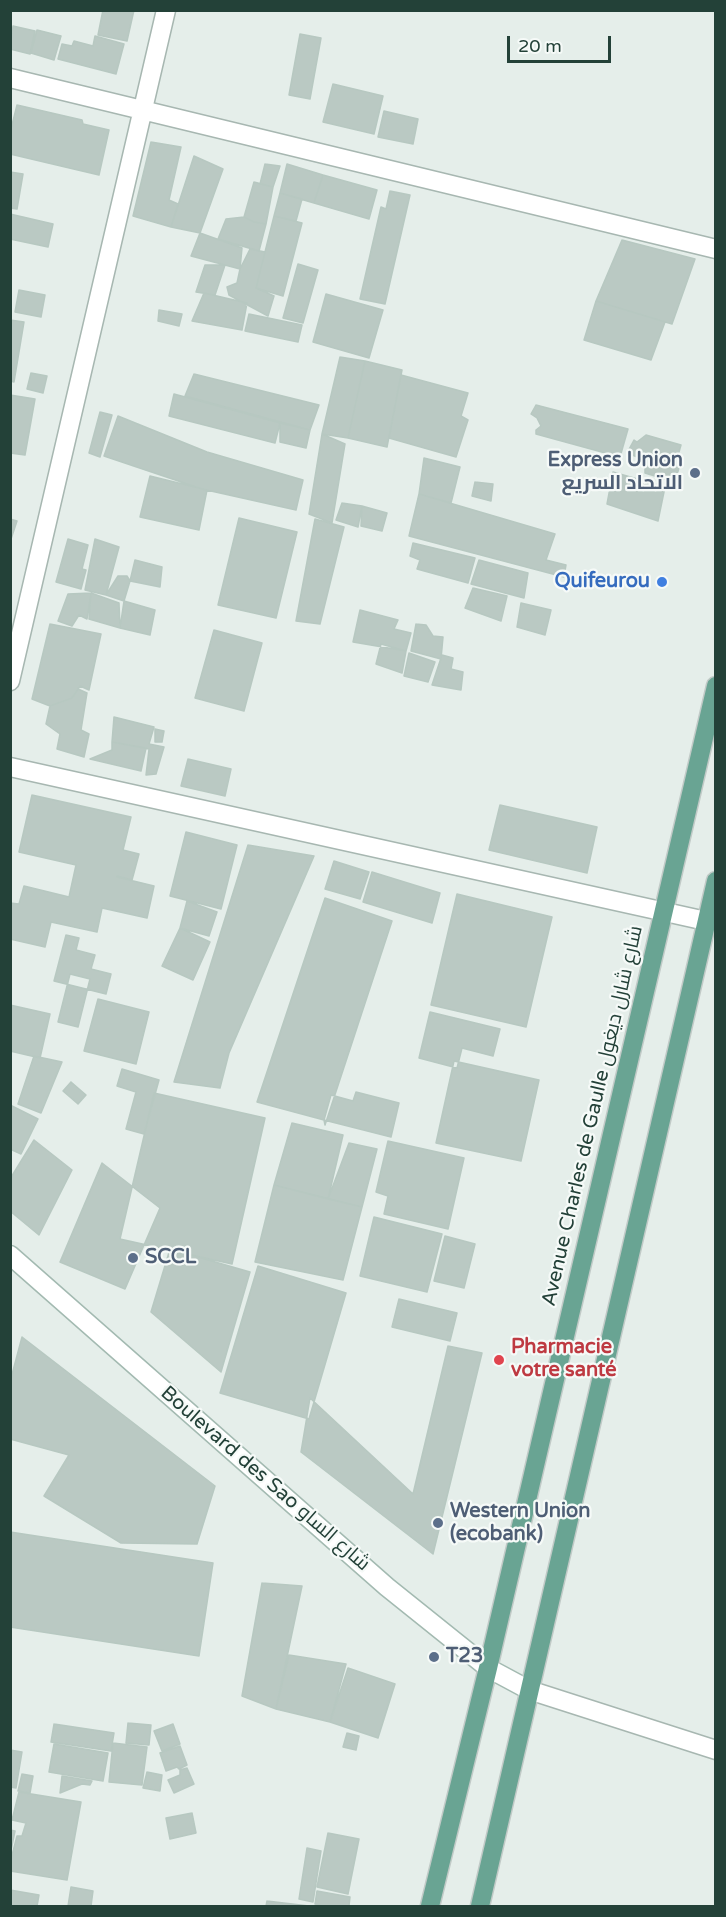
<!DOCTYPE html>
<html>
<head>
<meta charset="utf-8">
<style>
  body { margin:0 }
  #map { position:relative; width:726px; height:1917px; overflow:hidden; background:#e5eeea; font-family:"Varela Round",sans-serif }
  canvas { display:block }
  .frame { position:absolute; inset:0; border:12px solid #234138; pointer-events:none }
  .scale { position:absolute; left:507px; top:36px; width:104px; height:27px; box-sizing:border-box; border:3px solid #234138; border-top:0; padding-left:8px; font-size:18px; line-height:21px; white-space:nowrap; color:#234138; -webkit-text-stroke:4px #f6faf8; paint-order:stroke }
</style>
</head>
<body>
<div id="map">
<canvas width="726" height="1917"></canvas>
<div class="frame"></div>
<div class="scale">20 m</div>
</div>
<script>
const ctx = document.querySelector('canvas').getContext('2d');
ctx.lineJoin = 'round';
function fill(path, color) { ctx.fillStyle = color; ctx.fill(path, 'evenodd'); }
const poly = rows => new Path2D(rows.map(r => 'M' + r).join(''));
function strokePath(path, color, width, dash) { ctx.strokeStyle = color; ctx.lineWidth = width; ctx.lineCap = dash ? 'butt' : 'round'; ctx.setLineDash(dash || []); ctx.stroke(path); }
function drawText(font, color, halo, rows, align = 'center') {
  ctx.font = font + ' "Varela Round",Cairo,sans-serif'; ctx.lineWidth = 4.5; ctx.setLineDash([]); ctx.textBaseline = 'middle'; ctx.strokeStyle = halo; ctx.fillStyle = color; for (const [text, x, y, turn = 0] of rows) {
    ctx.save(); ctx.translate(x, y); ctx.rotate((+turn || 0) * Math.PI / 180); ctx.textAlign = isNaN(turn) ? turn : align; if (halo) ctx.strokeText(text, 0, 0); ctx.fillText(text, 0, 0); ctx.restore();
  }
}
const building = poly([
  [103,10,134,10,127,41,98,35,103,10],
  [13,26,35,31,30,54,10,49,13,26],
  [37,30,61,36,54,60,31,53,37,30],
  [300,34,321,38,310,99,289,95,300,34],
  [95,36,124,44,116,74,58,59,62,44,72,46,74,41,93,46,95,36],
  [333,84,383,96,374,134,323,122,333,84],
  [17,105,82,120,83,124,109,130,99,175,10,154,10,133,17,105],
  [384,111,418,119,413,144,378,137,384,111],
  [151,142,181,147,169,200,178,204,171,227,133,216,151,142],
  [194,156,223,169,200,233,171,227,194,156],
  [265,164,280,166,273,187,260,184,265,164],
  [287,164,323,175,314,203,280,193,287,164],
  [10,172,23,174,17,209,10,208,10,172],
  [323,175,377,190,369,219,314,203,323,175],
  [254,182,273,187,266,224,254,222,244,217,254,182],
  [390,191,410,195,385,304,360,299,381,207,386,209,390,191],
  [280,193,302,199,296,221,274,216,280,193],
  [10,214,53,224,48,247,10,239,10,214],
  [274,216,302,223,283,296,256,288,274,216],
  [244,217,254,222,266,224,259,251,218,239,226,219,244,217],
  [200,233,242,248,240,269,191,256,200,233],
  [622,240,695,259,672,324,596,301,622,240],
  [250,249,265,252,256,288,274,296,268,316,229,295,227,287,237,283,240,269,250,249],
  [298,264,318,270,303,323,283,318,298,264],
  [205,265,225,265,215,295,196,292,205,265],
  [19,290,45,295,41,317,15,312,19,290],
  [204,293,247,303,242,330,192,321,204,293],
  [326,294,383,310,369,358,313,342,326,294],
  [596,301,665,322,651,360,584,340,596,301],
  [159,310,182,314,179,326,158,321,159,310],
  [249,314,302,325,298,342,245,331,249,314],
  [10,320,24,322,14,382,10,381,10,320],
  [340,357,365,361,348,438,322,434,340,357],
  [365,361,402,370,387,447,348,438,365,361],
  [31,373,47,376,43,393,27,389,31,373],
  [194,374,319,405,310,430,185,396,194,374],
  [401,375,468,393,461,416,468,420,456,457,389,438,401,375],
  [174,394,280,423,275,443,169,416,174,394],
  [10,395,35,399,25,455,10,453,10,395],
  [536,405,628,429,620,457,536,434,536,430,541,426,537,418,531,414,536,405],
  [100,412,112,415,100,457,89,453,100,412],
  [118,416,207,452,303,480,296,510,202,489,104,456,118,416],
  [280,423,310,430,306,448,280,442,280,423],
  [322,434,345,444,332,523,309,514,322,434],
  [646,435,681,445,677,459,681,461,674,485,671,481,645,473,645,460,627,453,634,440,637,442,646,435],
  [424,458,460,467,451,503,419,494,424,458],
  [613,472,665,487,658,521,607,504,613,472],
  [150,476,207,490,199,530,140,517,150,476],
  [475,482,493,484,491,501,472,496,475,482],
  [419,494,555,534,546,560,566,565,564,577,409,536,419,494],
  [342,503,362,506,358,527,336,520,342,503],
  [362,506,387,513,382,531,361,526,362,506],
  [239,518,297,532,276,618,218,605,239,518],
  [10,519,17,521,10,542,10,519],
  [315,519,344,527,320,624,296,621,315,519],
  [68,539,88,545,82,569,86,570,81,589,56,582,68,539],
  [95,539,119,547,106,595,85,590,95,539],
  [413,543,475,558,468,583,417,569,420,560,410,556,413,543],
  [135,560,162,567,160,587,130,581,135,560],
  [479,560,528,573,524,598,471,584,479,560],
  [118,576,127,576,130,581,124,601,106,595,118,576],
  [473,588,507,596,501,621,465,608,473,588],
  [91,593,119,603,120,628,89,619,91,593],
  [91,593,87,619,79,615,72,626,58,621,68,594,91,593],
  [124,601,155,610,150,635,120,628,124,601],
  [521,603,551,610,545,635,517,627,521,603],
  [360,610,398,620,394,629,411,633,406,651,353,642,360,610],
  [50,624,101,634,89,690,80,686,72,698,50,706,32,699,50,624],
  [416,624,426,625,433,636,443,637,441,659,411,651,416,624],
  [214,630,262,643,244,711,195,698,214,630],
  [381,644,406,651,402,673,376,664,381,644],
  [409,653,435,662,428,682,404,676,409,653],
  [442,655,453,658,451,669,463,672,461,690,432,685,442,655],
  [78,689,87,693,81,730,89,734,84,757,57,749,60,734,46,724,50,706,72,698,78,689],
  [114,717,154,727,149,744,164,747,156,774,146,775,149,749,112,742,114,717],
  [155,729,164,731,162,742,155,742,155,729],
  [112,742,146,748,141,771,90,759,112,750,112,742],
  [188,759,231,769,225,796,181,786,188,759],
  [32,795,131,817,123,850,139,854,132,880,117,876,117,877,154,886,147,918,102,908,97,932,51,922,45,947,10,939,10,903,19,904,24,886,69,897,76,865,19,852,32,795],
  [500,805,597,827,587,873,489,850,500,805],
  [186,832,237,845,221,909,170,896,186,832],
  [248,845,314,856,229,1053,220,1088,174,1082,248,845],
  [334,861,369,872,360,899,325,889,334,861],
  [372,872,440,893,432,923,363,902,372,872],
  [457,894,552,917,526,1027,431,1005,457,894],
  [325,898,392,921,325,1125,324,1120,257,1102,325,898],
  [187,901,217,912,209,936,180,928,187,901],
  [180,928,210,942,193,980,162,966,180,928],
  [66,935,79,938,76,950,95,955,91,969,111,974,106,994,54,981,66,935],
  [70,974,90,979,78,1027,58,1022,70,974],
  [98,999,149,1012,136,1064,84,1051,98,999],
  [10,1005,50,1014,40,1058,10,1051,10,1005],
  [430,1012,500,1029,493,1056,462,1048,457,1068,419,1058,430,1012],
  [34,1056,62,1062,41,1113,18,1104,34,1056],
  [454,1061,539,1080,521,1161,436,1143,454,1061],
  [122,1069,159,1080,144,1134,126,1129,136,1092,117,1086,122,1069],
  [71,1082,86,1095,78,1104,63,1091,71,1082],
  [356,1092,399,1103,391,1137,324,1120,331,1095,353,1101,356,1092],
  [154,1093,265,1118,232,1264,120,1239,154,1093],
  [10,1105,38,1119,21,1154,10,1149,10,1105],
  [292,1123,343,1135,328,1199,274,1185,292,1123],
  [34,1140,72,1170,39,1235,10,1211,10,1179,34,1140],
  [388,1141,464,1158,448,1229,384,1214,388,1196,376,1192,388,1141],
  [349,1143,377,1149,362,1207,328,1199,349,1143],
  [102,1163,160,1208,125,1289,60,1262,102,1163],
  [274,1185,362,1207,343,1280,255,1262,274,1185],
  [374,1217,442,1234,427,1292,360,1276,374,1217],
  [445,1236,475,1244,464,1288,434,1281,445,1236],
  [170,1249,250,1272,221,1372,151,1312,170,1249],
  [258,1266,346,1293,309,1419,220,1393,258,1266],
  [399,1299,457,1313,450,1341,392,1327,399,1299],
  [22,1337,215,1486,197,1544,121,1543,44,1496,69,1455,10,1439,10,1382,22,1337],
  [448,1346,482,1353,433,1554,301,1452,310,1398,413,1494,448,1346],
  [10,1532,213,1563,199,1656,10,1627,10,1532],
  [262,1583,302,1586,276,1709,242,1696,262,1583],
  [289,1655,346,1664,330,1722,276,1709,289,1655],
  [348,1668,395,1684,378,1738,330,1722,348,1668],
  [128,1723,151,1725,149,1745,126,1743,128,1723],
  [54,1724,114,1733,111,1751,51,1742,54,1724],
  [173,1724,180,1744,162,1751,154,1731,173,1724],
  [347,1733,359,1736,356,1750,343,1747,347,1733],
  [113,1743,147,1747,142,1785,109,1782,113,1743],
  [54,1744,108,1753,103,1781,49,1772,54,1744],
  [180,1746,187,1765,179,1769,177,1767,166,1771,160,1753,180,1746],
  [10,1750,22,1752,16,1788,10,1787,10,1750],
  [187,1768,194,1784,174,1793,168,1780,180,1775,180,1770,187,1768],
  [147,1772,162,1775,160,1791,143,1788,147,1772],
  [22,1774,33,1776,30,1793,18,1791,22,1774],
  [62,1776,92,1781,90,1785,82,1784,60,1793,62,1776],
  [19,1792,81,1802,67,1880,10,1871,10,1863,17,1836,22,1836,26,1823,12,1820,19,1792],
  [192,1813,196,1833,170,1839,166,1818,192,1813],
  [10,1830,15,1831,10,1855,10,1830],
  [328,1833,359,1839,348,1894,317,1887,328,1833],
  [307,1848,321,1851,313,1902,299,1899,307,1848],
  [71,1887,93,1891,91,1906,68,1906,71,1887],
  [10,1890,39,1895,37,1906,10,1906,10,1890],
  [317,1891,350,1897,349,1906,323,1906,315,1904,317,1891],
  [267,1901,309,1906,266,1906,267,1901]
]);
fill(building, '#bac9c3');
strokePath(building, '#b7c8c1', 1.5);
const lane = poly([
  [529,1690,716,1750]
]);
const street = poly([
  [10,78,716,249],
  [10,681,166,10],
  [10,767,706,921]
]);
const secondary = poly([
  [10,1255,387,1587,488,1668,529,1690]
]);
const primary = poly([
  [430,1906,488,1668,716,686],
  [480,1906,716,881]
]);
strokePath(lane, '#a7b7b1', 21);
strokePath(street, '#a7b7b1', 21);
strokePath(secondary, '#a3bab1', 21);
strokePath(primary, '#c1cac7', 21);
strokePath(lane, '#fff', 18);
strokePath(street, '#fff', 18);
strokePath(secondary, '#fff', 18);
strokePath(primary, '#69a493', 18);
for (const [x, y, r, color] of [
  [695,473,6,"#5c6f8a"],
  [662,582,6,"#3f7fe0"],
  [133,1258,6,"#5c6f8a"],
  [499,1360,6,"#e0444e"],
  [438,1523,6,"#5c6f8a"],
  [434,1657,6,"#5c6f8a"]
]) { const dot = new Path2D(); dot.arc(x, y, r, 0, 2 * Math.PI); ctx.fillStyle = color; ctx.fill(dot); strokePath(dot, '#f6faf8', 2); }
drawText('bold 20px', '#4e5e75', '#f6faf8', [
  ["Express Union",683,461,"right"],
  ["الاتحاد السريع",683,484,"right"],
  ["SCCL",145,1258],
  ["Western Union",450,1512],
  ["(ecobank)",450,1535],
  ["T23",446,1657]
], 'left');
drawText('bold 20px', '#366cbe', '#f6faf8', [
  ["Quifeurou",650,582]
], 'right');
drawText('20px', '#234138', '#f6faf8', [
  ["Avenue Charles de Gaulle شارع شارل ديغول",593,1116,-77],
  ["Boulevard des Sao شارع الساو",265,1479,41]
]);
drawText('bold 20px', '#be3a42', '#f6faf8', [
  ["Pharmacie",511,1348],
  ["votre santé",511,1371]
], 'left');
</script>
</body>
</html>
